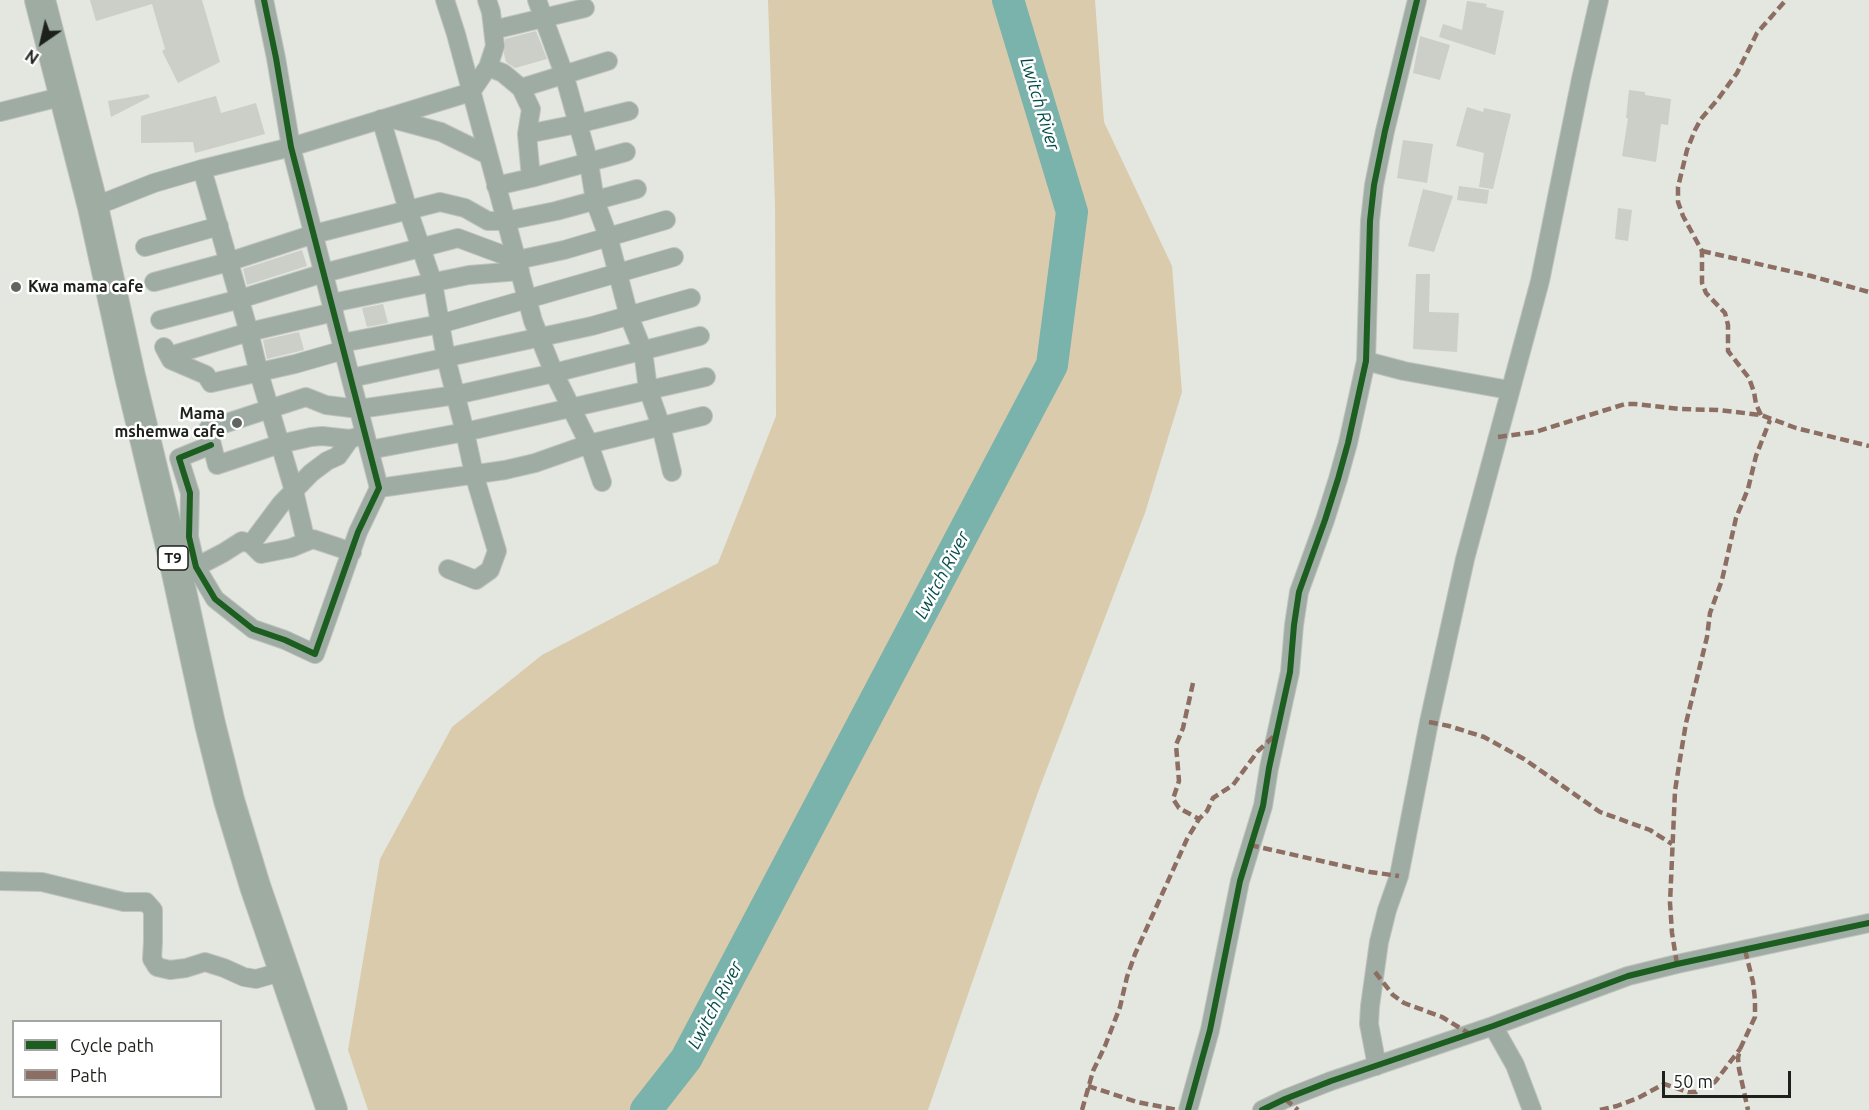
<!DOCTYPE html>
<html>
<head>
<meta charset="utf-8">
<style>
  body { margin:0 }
  #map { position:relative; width:1869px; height:1110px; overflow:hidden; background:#e3e7e0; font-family:Ubuntu,sans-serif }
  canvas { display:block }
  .legend { position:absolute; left:12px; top:1020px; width:210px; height:78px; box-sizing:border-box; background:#fff; border:2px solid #a5a6a4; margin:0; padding:8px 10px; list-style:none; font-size:18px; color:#1d201b }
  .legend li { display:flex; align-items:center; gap:12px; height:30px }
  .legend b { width:30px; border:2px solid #a5a6a4 }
  .north { position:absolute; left:12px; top:12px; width:60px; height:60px; -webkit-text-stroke:4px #fff; paint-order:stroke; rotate:214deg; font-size:16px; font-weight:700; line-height:24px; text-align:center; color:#1d201b }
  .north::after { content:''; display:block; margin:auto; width:21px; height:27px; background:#1d201b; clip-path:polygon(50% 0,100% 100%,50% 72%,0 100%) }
  .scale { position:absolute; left:1662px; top:1071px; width:129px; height:27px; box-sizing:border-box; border:3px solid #1d201b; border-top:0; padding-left:8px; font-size:18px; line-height:21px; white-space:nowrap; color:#1d201b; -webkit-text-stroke:4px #fff; paint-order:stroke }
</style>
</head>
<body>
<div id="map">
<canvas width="1869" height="1110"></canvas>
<ul class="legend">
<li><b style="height:8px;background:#1b5e20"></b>Cycle path</li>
<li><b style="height:8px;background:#8d6e63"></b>Path</li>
</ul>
<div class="north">N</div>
<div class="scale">50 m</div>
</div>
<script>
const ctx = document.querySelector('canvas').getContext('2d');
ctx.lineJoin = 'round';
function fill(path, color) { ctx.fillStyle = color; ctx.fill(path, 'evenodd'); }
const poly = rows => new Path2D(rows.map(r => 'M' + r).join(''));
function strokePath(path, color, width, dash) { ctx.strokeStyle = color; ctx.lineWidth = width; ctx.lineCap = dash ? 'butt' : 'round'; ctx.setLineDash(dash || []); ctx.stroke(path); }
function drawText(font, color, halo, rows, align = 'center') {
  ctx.font = font + ' Ubuntu,sans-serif'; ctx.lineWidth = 5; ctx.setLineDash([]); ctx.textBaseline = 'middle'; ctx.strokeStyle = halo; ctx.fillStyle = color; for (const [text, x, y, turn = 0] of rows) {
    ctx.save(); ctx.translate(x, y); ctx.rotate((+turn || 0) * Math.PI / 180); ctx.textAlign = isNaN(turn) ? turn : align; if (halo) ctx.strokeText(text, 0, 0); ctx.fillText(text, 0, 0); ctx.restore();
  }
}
fill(poly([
  [768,0,1095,0,1104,122,1172,266,1182,392,1145,513,1038,792,928,1110,368,1110,348,1050,380,859,452,727,542,655,718,563,776,416,775,204]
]), '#dacbac');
strokePath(poly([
  [646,1110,686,1059,1052,365,1072,212,1008,0]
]), '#7ab2ac', 32);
fill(poly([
  [90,0,202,0,220,62,178,83,162,51,165,49,152,4,96,21],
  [1467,1,1487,4,1486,7,1504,11,1495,55,1439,37,1443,24,1462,30],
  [536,31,547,59,515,68,506,62,504,54,505,39],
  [1420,36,1450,45,1440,80,1413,73],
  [1629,90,1645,92,1645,95,1671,99,1668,125,1661,124,1656,162,1622,156,1628,118,1626,118],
  [148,94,150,97,111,117,108,101],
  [216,96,221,113,256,103,265,134,195,153,193,142,141,143,141,116],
  [1467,107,1483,112,1484,108,1511,114,1493,189,1479,187,1484,153,1456,146],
  [1403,140,1433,144,1427,183,1397,178],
  [1459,186,1489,190,1487,204,1457,200],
  [1423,189,1453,196,1434,252,1408,246],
  [1618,208,1632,210,1628,241,1615,239],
  [302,250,307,266,247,285,243,269],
  [1416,274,1430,274,1429,312,1459,313,1457,352,1413,349],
  [383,304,388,323,367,327,362,308],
  [299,332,304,350,267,359,263,340]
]), '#cccec8');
const minor = poly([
  [445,0,456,34,533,321,554,373,589,444,602,482],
  [537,0,564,74,589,163,595,201,608,236,629,316,643,351,648,389,661,426,672,472],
  [493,30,585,8],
  [488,67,503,73,521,88,531,109,527,134],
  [521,88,608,61],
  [0,112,64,96],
  [389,118,441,132,488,155],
  [381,119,408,210,433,283,446,358,465,432,474,474,497,551,490,570,476,580,448,569],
  [202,169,249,332,259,373,294,491,306,542],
  [531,178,527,134,577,124,629,111],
  [496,186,531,178,626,152],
  [93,207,154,183,202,169,291,147,471,92,488,67,495,46,491,12,487,0],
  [145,247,219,226],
  [154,282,228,262,314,234,440,202,465,208,488,221,506,221,556,211,637,189],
  [332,303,469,275,520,271],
  [160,320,240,299,324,273,458,238,517,260,564,250,666,220],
  [342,343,440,324,674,257],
  [164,347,171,360,206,375,211,383,295,364,344,350],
  [169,356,249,332,334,312],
  [1366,361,1404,371,1509,390],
  [351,378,592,326,691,298],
  [350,439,322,436,311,437,280,444,217,465,208,429,306,397,326,405,359,409,456,395,554,373,700,336],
  [211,445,179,458,190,493,189,537,196,567,215,599,253,629,285,640,315,654,358,532,379,488,291,147,276,58,264,0],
  [369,450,465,432,706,377],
  [379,488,505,470,535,463,589,444,703,416],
  [251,544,281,504,311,473,327,461,338,456,350,439,360,436],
  [186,568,196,567,223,553,242,541,251,544,261,554,291,548,313,539,352,552],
  [0,881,42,882,124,902,146,902,153,910,153,942,152,959,157,967,170,970,186,968,205,962,224,968,244,977,256,979,284,971],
  [1493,1026,1515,1065,1532,1110],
  [1377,1066,1369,1024,1370,1006,1379,942,1387,910,1399,876,1429,722,1465,559,1540,281,1581,79,1599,0],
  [1188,1110,1210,1030,1240,881,1263,806,1269,768,1290,672,1294,625,1299,592,1325,520,1338,479,1348,443,1366,361,1370,221,1374,185,1385,131,1417,0],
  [1262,1110,1285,1099,1331,1081,1493,1026,1628,976,1677,964,1869,923]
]);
const trunk = poly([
  [40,0,93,207,130,376,174,559,210,724,229,800,255,886,332,1110]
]);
strokePath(minor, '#bfc2bd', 20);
strokePath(trunk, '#bfc2bd', 32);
strokePath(minor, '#9faca4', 18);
strokePath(trunk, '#9eaca2', 30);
strokePath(poly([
  [1702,251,1811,276,1869,292],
  [1761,415,1756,404,1754,392,1749,378,1728,351,1728,325,1725,313,1706,293,1702,283,1702,251,1683,216,1678,202,1678,187,1687,150,1695,130,1701,119,1718,99,1737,73,1757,33,1786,0],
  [1498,437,1535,432,1625,404,1635,404,1680,409,1718,410,1761,415,1796,428,1869,446],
  [1193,683,1183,728,1176,745,1179,781,1173,799,1179,808,1199,819],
  [1429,722,1449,726,1484,737,1524,759,1600,812,1650,830,1672,844],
  [1250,845,1370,872,1399,876],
  [1745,950,1753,982,1755,1000,1755,1017,1740,1049,1738,1058,1739,1069,1748,1110],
  [1677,964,1672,933,1670,903,1675,791,1680,759,1686,723,1707,637,1710,613,1722,580,1736,518,1748,489,1756,456,1770,420],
  [1375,972,1393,995,1404,1003,1442,1017,1470,1034],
  [1088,1086,1137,1102,1178,1110],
  [1285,1099,1298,1110],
  [1082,1110,1093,1071,1105,1046,1120,1007,1127,977,1135,954,1187,839,1199,819,1207,811,1213,798,1233,785,1258,751,1274,736],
  [1600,1110,1617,1106,1638,1098,1664,1084,1688,1092,1696,1092,1703,1086,1715,1082,1740,1049]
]), '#8d6e63', 4.5, [9, 4.5]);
strokePath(poly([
  [211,445,179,458,190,493,189,537,196,567,215,599,253,629,285,640,315,654,358,532,379,488,291,147,276,58,264,0],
  [1188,1110,1210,1030,1240,881,1263,806,1269,768,1290,672,1294,625,1299,592,1325,520,1338,479,1348,443,1366,361,1370,221,1374,185,1385,131,1417,0],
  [1262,1110,1285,1099,1331,1081,1493,1026,1628,976,1677,964,1869,923]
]), '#1b5e20', 6);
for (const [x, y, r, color] of [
  [16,287,6,"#626660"],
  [237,423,6,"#626660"]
]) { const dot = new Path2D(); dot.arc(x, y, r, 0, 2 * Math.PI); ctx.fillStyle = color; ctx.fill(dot); strokePath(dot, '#fff', 2); }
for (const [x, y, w] of [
  [173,558,30]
]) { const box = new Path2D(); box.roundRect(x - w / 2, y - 12, w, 24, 4.5); ctx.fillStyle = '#fff'; ctx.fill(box); strokePath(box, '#1d201b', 1.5); }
drawText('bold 15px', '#1d201b', null, [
  ["T9",173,558]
]);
drawText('bold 16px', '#1d201b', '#fff', [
  ["Kwa mama cafe",28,287],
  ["Mama",225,414,"right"],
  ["mshemwa cafe",225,432,"right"]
], 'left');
drawText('italic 18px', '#034d49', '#fff', [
  ["Lwitch River",1040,104,73],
  ["Lwitch River",942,575,-62],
  ["Lwitch River",715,1005,-62]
]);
</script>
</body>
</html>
